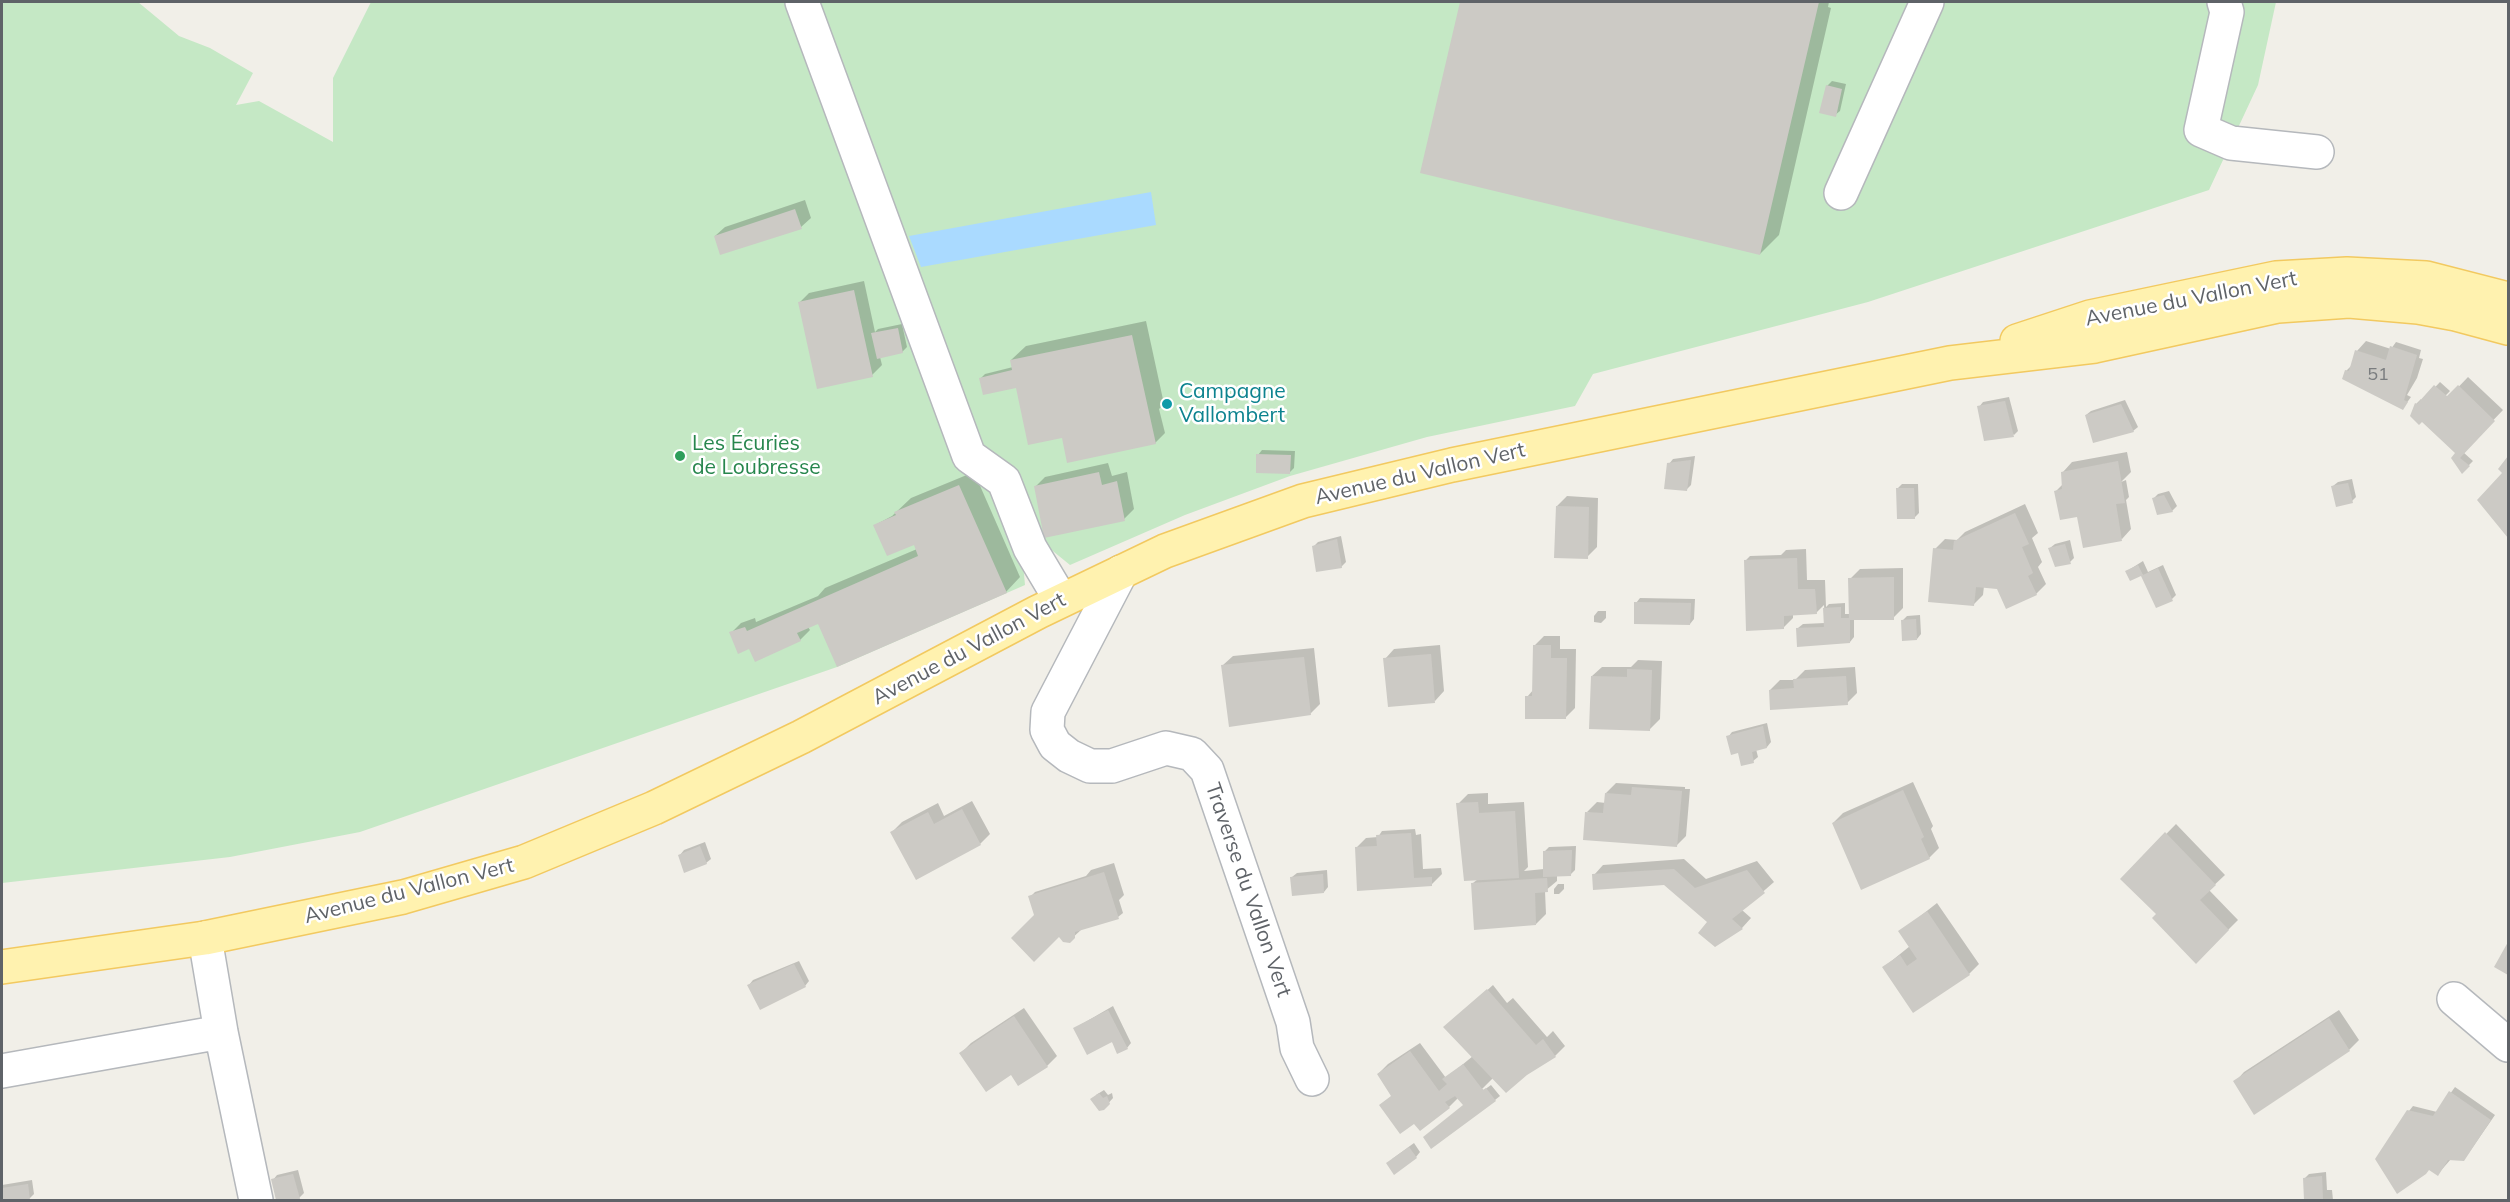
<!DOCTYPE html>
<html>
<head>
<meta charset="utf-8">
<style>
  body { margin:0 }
  #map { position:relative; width:2510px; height:1202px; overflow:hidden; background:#f1efe8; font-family:Mulish,sans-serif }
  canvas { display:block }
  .frame { position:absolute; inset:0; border:3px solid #5f6368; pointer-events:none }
</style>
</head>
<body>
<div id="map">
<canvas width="2510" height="1202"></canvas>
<div class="frame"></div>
</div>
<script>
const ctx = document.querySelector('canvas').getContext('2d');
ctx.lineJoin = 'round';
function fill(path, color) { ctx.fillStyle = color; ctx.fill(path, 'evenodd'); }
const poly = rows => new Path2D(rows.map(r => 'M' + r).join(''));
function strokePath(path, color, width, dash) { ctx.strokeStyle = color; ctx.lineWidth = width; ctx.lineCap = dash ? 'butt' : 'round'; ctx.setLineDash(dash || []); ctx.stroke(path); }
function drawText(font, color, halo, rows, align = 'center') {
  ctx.font = font + ' Mulish,sans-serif'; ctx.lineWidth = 5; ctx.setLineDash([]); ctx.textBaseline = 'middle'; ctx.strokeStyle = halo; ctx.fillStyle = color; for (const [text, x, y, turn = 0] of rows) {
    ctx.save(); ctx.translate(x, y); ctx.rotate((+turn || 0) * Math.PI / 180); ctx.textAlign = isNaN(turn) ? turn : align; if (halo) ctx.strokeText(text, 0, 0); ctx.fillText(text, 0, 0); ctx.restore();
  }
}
fill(poly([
  [2,2,138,2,179,36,210,48,253,73,236,105,259,101,333,142,333,78,371,2,2276,2,2258,85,2209,190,1868,302,1593,374,1575,406,1427,437,1290,476,1185,515,1070,565,1043,543,1022,552,1025,585,837,667,360,832,230,857,2,883]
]), '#c5e8c5');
fill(poly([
  [1151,192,1156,225,921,267,909,236]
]), '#aadaff');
fill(poly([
  [1462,2,1829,2,1828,7,1831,8,1779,235,1760,254,1422,172],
  [1832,81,1846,84,1840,111,1835,115,1827,86],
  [805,200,811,218,801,227,715,236,725,227],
  [864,281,875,332,878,329,902,324,907,347,902,352,880,357,882,365,872,375,799,303,809,293],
  [1146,321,1164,404,1159,409,1165,433,1155,443,1064,438,1017,386,981,378,985,374,1013,367,1011,360,1026,346],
  [2366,341,2391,349,2396,342,2421,350,2419,358,2423,359,2417,378,2407,395,2411,397,2403,408,2346,371,2353,364,2357,351],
  [2468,377,2503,410,2463,452,2473,461,2462,472,2457,453,2422,420,2412,415,2416,404,2421,399,2422,401,2440,382,2450,391,2424,418,2427,420],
  [2009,397,2018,431,2014,435,1979,407,1983,402],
  [2125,400,2138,427,2133,431,2086,415,2091,411],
  [1262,450,1295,451,1294,468,1290,472,1258,455],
  [2127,452,2131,472,2121,482,2126,480,2129,497,2126,500,2131,529,2122,539,2078,515,2056,491,2063,484,2063,472,2072,462],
  [1695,456,1691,485,1686,490,1669,464,1673,459],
  [2508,458,2508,535,2479,500,2504,473,2500,469],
  [1108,463,1112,476,1127,472,1134,509,1124,519,1036,486,1045,477],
  [974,472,1020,577,1006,592,819,622,808,627,810,630,800,640,750,647,731,633,741,623,755,618,756,622,818,596,825,588,917,549,915,543,875,525,892,516,911,498],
  [2352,479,2356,497,2352,501,2333,486,2338,482],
  [1902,484,1918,484,1919,513,1914,518,1898,488],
  [2169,491,2177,506,2172,511,2154,498,2158,494],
  [1567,496,1598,498,1597,547,1587,557,1557,506],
  [2025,504,2038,533,2032,538,2042,562,2038,567,2046,584,2036,594,1984,586,1983,595,1973,605,1935,549,1945,539,1957,540,1965,532],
  [1341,536,1346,562,1341,567,1313,547,1318,542],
  [2070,540,2074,558,2070,562,2050,548,2055,544],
  [1806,549,1807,580,1825,580,1826,607,1829,604,1845,603,1845,614,1850,614,1850,579,1860,569,1903,568,1903,608,1893,618,1854,618,1854,637,1850,642,1798,628,1803,624,1825,623,1824,605,1816,613,1793,614,1793,618,1783,628,1745,561,1750,556,1781,555,1786,550],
  [2143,561,2148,572,2163,565,2176,595,2172,599,2157,606,2142,574,2127,571],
  [1640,598,1695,599,1694,619,1690,624,1636,603],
  [1598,611,1606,611,1606,618,1601,623,1594,622,1594,616],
  [1920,615,1921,634,1917,639,1902,621,1907,616],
  [1544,636,1560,636,1560,649,1576,649,1575,708,1565,718,1527,697,1534,689,1534,646],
  [1440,645,1444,691,1435,701,1385,659,1394,649],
  [1314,648,1320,704,1310,714,1223,665,1233,656],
  [1638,660,1662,661,1660,719,1650,729,1592,676,1602,667,1631,667],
  [1855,667,1857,693,1847,703,1770,690,1780,680,1795,680,1805,670],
  [1767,723,1771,742,1767,747,1756,749,1758,757,1753,761,1739,751,1728,737,1732,732],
  [1913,782,1933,826,1931,829,1939,848,1929,858,1862,888,1833,823,1843,813],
  [1616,783,1685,787,1685,789,1690,789,1686,836,1676,846,1587,812,1597,802,1606,803,1606,793],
  [1488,793,1488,804,1524,802,1528,867,1524,871,1544,869,1544,852,1549,847,1576,846,1575,870,1571,874,1557,875,1557,881,1545,891,1546,914,1536,924,1473,883,1478,879,1458,804,1468,794],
  [972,801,990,834,980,844,892,832,902,822,938,803,944,816],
  [2176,824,2225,875,2209,890,2238,920,2196,962,2158,914,2122,879],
  [1415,829,1416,835,1421,834,1423,869,1441,868,1442,874,1432,884,1358,890,1356,848,1366,838,1378,837,1382,831],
  [705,842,711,859,706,863,680,855,684,850],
  [1684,859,1706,879,1757,861,1774,882,1742,910,1751,918,1742,928,1716,945,1709,922,1664,884,1594,875,1603,865],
  [1114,863,1124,895,1119,900,1123,913,1118,917,1082,929,1069,941,1036,915,1030,897,1035,892,1086,876,1091,870],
  [1327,870,1328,887,1324,892,1292,877,1297,873],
  [1558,884,1564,884,1564,889,1559,894,1554,894,1554,889],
  [1937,903,1979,964,1969,974,1884,967,1910,946,1900,932],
  [799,961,809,981,805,986,749,985,753,980],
  [1493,985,1507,1003,1513,998,1547,1037,1553,1031,1565,1046,1555,1056,1526,1074,1493,1078,1482,1089,1484,1090,1491,1085,1500,1096,1495,1100,1465,1105,1459,1097,1449,1107,1393,1095,1378,1074,1388,1064,1420,1043,1446,1078,1473,1056,1483,994],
  [1113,1006,1131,1043,1127,1048,1075,1028],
  [1024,1008,1057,1056,1047,1066,1011,1073,961,1053,971,1043],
  [2339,1010,2359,1040,2349,1050,2235,1082,2244,1072],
  [2455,1087,2495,1115,2468,1154,2451,1159,2438,1174,2409,1111,2413,1106,2437,1112],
  [1104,1090,1108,1095,1112,1093,1113,1098,1104,1108,1096,1095],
  [1414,1143,1420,1152,1416,1157,1392,1159],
  [298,1170,304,1193,299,1198,278,1200,273,1180,277,1175],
  [2326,1172,2327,1190,2332,1190,2333,1200,2306,1200,2305,1178,2309,1174],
  [32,1180,34,1194,30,1198,2,1200,2,1185]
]), '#0003');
fill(poly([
  [1460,2,1819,2,1760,255,1420,173],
  [1826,85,1842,89,1836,117,1819,113],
  [795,209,802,229,720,255,714,236],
  [854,290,873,377,817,389,798,302],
  [898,328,903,353,877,359,871,333],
  [1132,335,1156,444,1067,463,1062,438,1028,445,1016,388,983,395,979,378,1012,370,1010,360],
  [2390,346,2417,355,2404,400,2408,402,2403,410,2342,379,2345,370,2349,371,2355,350,2386,360],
  [2434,385,2447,396,2458,385,2495,421,2460,458,2470,466,2462,474,2451,458,2455,453,2422,422,2419,425,2410,416,2415,403,2417,404],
  [2005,401,2014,437,1984,441,1977,406],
  [2121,404,2134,432,2093,443,2085,415],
  [1256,454,1291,455,1290,474,1256,473],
  [2508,456,2508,538,2477,500,2502,473,2498,469],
  [1691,460,1687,491,1664,489,1667,463],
  [2118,461,2125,503,2116,504,2122,541,2083,548,2077,517,2060,520,2054,491,2062,489,2061,472],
  [1099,472,1102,485,1117,481,1125,521,1044,538,1034,486],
  [2348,483,2353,503,2336,507,2331,486],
  [959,485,1007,593,837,667,818,624,797,633,801,641,755,662,749,649,738,654,729,632,745,627,747,631,918,556,914,545,887,556,873,525,896,515,894,512],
  [1896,488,1914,488,1915,519,1897,519],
  [2164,495,2173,512,2157,515,2152,498],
  [1556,506,1589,507,1588,559,1554,558],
  [2015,513,2029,544,2022,547,2033,573,2028,576,2037,595,2006,609,1997,589,1976,587,1974,606,1928,602,1933,548,1953,550,1954,541],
  [1337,539,1342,568,1316,572,1312,546],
  [2065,544,2071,564,2055,567,2048,548],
  [1797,558,1798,589,1815,589,1817,614,1784,616,1784,629,1746,631,1744,560],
  [2138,565,2143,575,2158,568,2173,601,2156,608,2141,576,2130,581,2125,571],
  [1894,577,1894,620,1850,620,1850,643,1797,647,1796,628,1824,627,1823,608,1841,607,1841,618,1849,618,1848,578],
  [1634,602,1691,603,1690,625,1634,624],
  [1916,619,1917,640,1902,641,1901,620],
  [1533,645,1551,645,1551,658,1567,658,1566,719,1525,719,1525,696,1532,696],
  [1431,654,1435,703,1388,707,1383,658],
  [1304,657,1311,715,1229,727,1221,665],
  [1627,669,1652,670,1650,731,1589,729,1591,676,1627,677],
  [1846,676,1848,705,1770,710,1769,690,1794,688,1793,679],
  [1763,726,1767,748,1752,752,1754,763,1741,766,1738,753,1731,755,1726,736],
  [1632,787,1682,791,1677,847,1583,840,1585,812,1603,813,1605,793,1631,795],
  [1903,790,1924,837,1921,839,1930,859,1861,890,1832,823],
  [1478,802,1479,813,1515,811,1519,878,1464,881,1456,803],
  [962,809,981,845,916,880,890,832,928,812,934,824],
  [2165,832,2216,885,2200,900,2229,930,2196,964,2152,918,2156,914,2120,879],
  [1411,833,1414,878,1432,877,1432,886,1357,891,1355,847,1377,846,1376,835],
  [700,846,707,864,684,873,678,855],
  [1572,850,1571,876,1543,877,1543,851],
  [1674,869,1695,888,1747,870,1765,893,1732,919,1743,929,1715,947,1698,933,1707,922,1664,885,1593,890,1592,874],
  [1104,872,1119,919,1075,932,1075,938,1070,943,1063,942,1059,937,1034,962,1011,938,1034,915,1028,896],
  [1323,874,1324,893,1292,896,1290,877],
  [1547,878,1548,892,1535,893,1536,925,1474,930,1471,883],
  [1927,911,1970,975,1913,1013,1882,967,1900,955,1907,966,1917,959,1898,931],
  [2508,942,2508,975,2494,967],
  [794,964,806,987,760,1010,747,985],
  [1487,989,1536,1045,1543,1039,1556,1057,1527,1075,1506,1093,1443,1027],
  [1108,1010,1128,1049,1117,1054,1112,1042,1087,1055,1073,1028],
  [1014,1016,1048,1067,1018,1086,1011,1075,986,1092,959,1053],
  [2329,1018,2350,1051,2254,1115,2233,1081],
  [1410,1051,1439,1091,1447,1084,1442,1079,1463,1064,1483,1090,1486,1088,1496,1101,1431,1149,1423,1137,1463,1105,1455,1096,1445,1102,1450,1108,1420,1131,1414,1124,1400,1134,1379,1105,1391,1096,1377,1074],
  [2449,1091,2491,1120,2464,1161,2448,1160,2438,1176,2429,1170,2426,1174,2397,1194,2375,1159,2407,1110,2433,1116],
  [1099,1093,1103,1098,1107,1096,1110,1104,1104,1110,1099,1111,1090,1099],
  [1409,1147,1417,1158,1394,1175,1386,1163],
  [293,1174,300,1199,276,1200,271,1179],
  [2322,1176,2323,1200,2304,1200,2303,1178],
  [28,1184,30,1200,2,1200,2,1188]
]), '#cccac5');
const minor = poly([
  [802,2,969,456,1004,481,1030,548,1061,600],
  [2224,2,2227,12,2201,130,2231,143,2317,152],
  [1841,193,1927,2],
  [1121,572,1048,712,1047,730,1055,745,1069,756,1090,766,1112,766,1166,748,1192,754,1207,770,1293,1022,1297,1048,1312,1079],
  [205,938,221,1032,256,1200],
  [2454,999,2508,1045],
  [2,1071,221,1032]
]);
const major = poly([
  [2017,341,2090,317,2276,278,2347,274,2426,278,2508,299],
  [2,967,205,938,403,897,524,862,654,808,801,737,1038,612,1165,551,1303,501,1452,465,1950,363,2095,346,2278,306,2349,301,2418,307,2456,314,2508,328]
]);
strokePath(minor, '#b5b8bc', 36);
strokePath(major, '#f2c960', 36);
strokePath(minor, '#fff', 33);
strokePath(major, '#fff2af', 33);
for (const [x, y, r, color] of [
  [1167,404,6,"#0f9aa8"],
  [680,456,6,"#2e9e5b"]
]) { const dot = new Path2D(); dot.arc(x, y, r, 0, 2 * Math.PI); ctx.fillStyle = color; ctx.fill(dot); strokePath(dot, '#fff', 2); }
drawText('18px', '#7a7d7f', null, [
  ["51",2378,375]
]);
drawText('21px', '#5f6368', '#fff', [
  ["Avenue du Vallon Vert",2191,299,-11],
  ["Avenue du Vallon Vert",1420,474,-13],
  ["Avenue du Vallon Vert",969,649,-28],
  ["Traverse du Vallon Vert",1248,890,71],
  ["Avenue du Vallon Vert",409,891,-14]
]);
drawText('21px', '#0d838f', '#fff', [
  ["Campagne",1179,392],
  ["Vallombert",1179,416]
], 'left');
drawText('21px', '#27864d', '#fff', [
  ["Les Écuries",692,444],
  ["de Loubresse",692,468]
], 'left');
</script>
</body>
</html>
